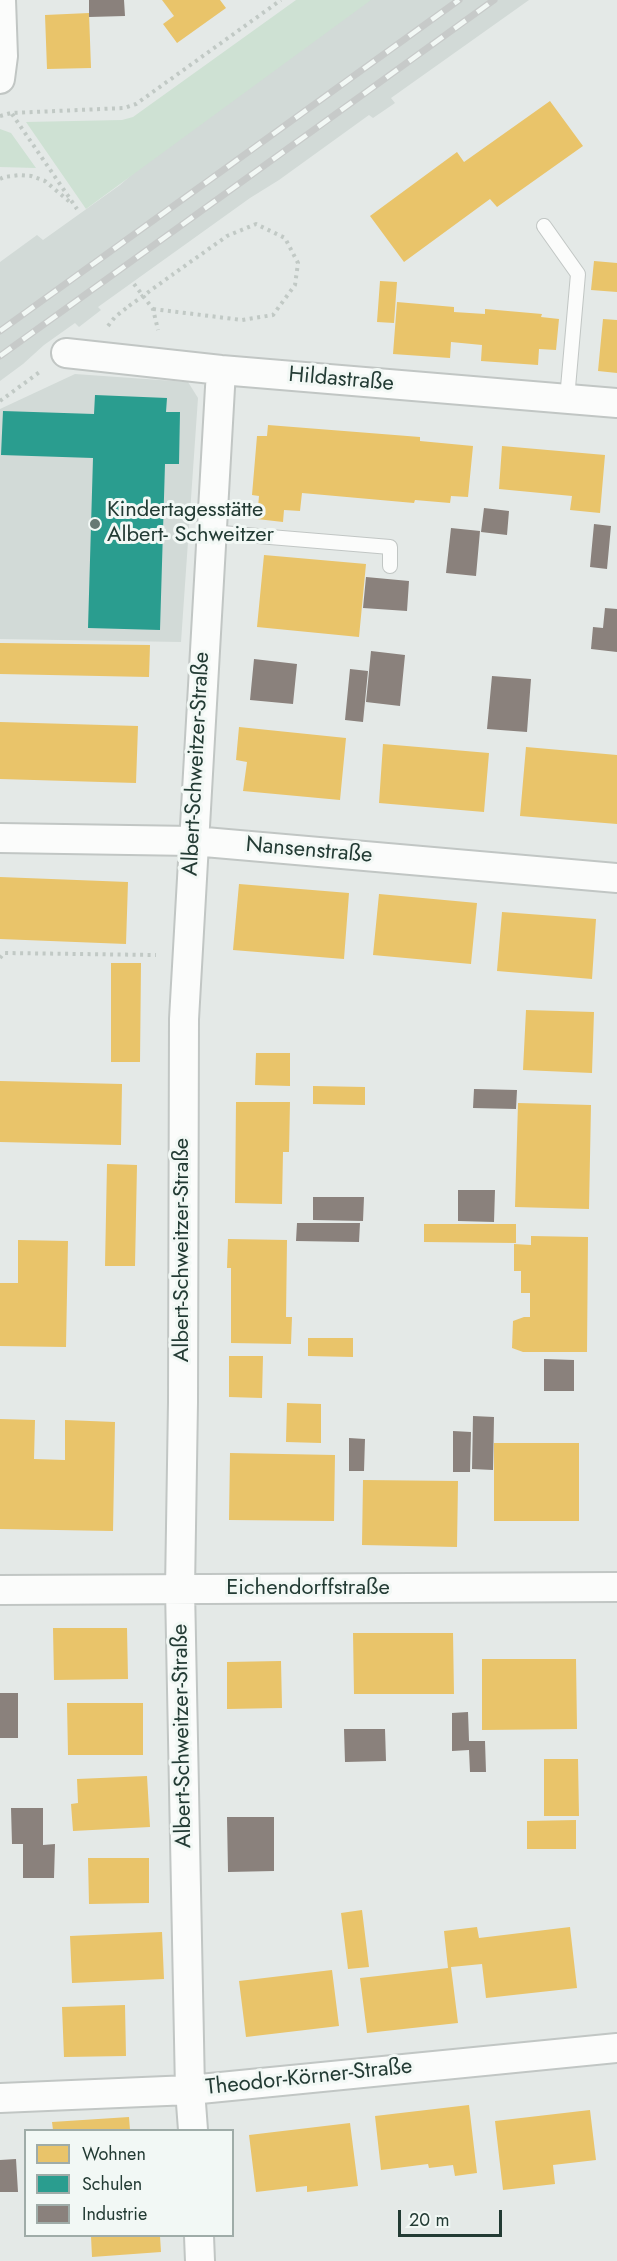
<!DOCTYPE html>
<html>
<head>
<meta charset="utf-8">
<style>
  body { margin:0 }
  #map { position:relative; width:617px; height:2261px; overflow:hidden; background:#e4e9e7; font-family:Jost,sans-serif }
  canvas { display:block }
  .legend { position:absolute; left:24px; top:2129px; width:210px; height:108px; box-sizing:border-box; background:#f2f8f5; border:2px solid #9faca8; margin:0; padding:8px 10px; list-style:none; font-size:18px; color:#233b34 }
  .legend li { display:flex; align-items:center; gap:12px; height:30px }
  .legend b { width:30px; border:2px solid #9faca8 }
  .scale { position:absolute; left:398px; top:2210px; width:104px; height:27px; box-sizing:border-box; border:3px solid #233b34; border-top:0; padding-left:8px; font-size:18px; line-height:21px; white-space:nowrap; color:#233b34; -webkit-text-stroke:4px #f2f8f5; paint-order:stroke }
</style>
</head>
<body>
<div id="map">
<canvas width="617" height="2261"></canvas>
<ul class="legend">
<li><b style="height:16px;background:#e9c46a"></b>Wohnen</li>
<li><b style="height:16px;background:#2a9d8f"></b>Schulen</li>
<li><b style="height:16px;background:#8a817c"></b>Industrie</li>
</ul>
<div class="scale">20 m</div>
</div>
<script>
const ctx = document.querySelector('canvas').getContext('2d');
ctx.lineJoin = 'round';
function fill(path, color) { ctx.fillStyle = color; ctx.fill(path, 'evenodd'); }
const poly = rows => new Path2D(rows.map(r => 'M' + r).join(''));
function strokePath(path, color, width, dash) { ctx.strokeStyle = color; ctx.lineWidth = width; ctx.lineCap = dash ? 'butt' : 'round'; ctx.setLineDash(dash || []); ctx.stroke(path); }
function drawText(font, color, halo, rows, align = 'center') {
  ctx.font = font + ' Jost,sans-serif'; ctx.lineWidth = 6; ctx.setLineDash([]); ctx.textBaseline = 'middle'; ctx.strokeStyle = halo; ctx.fillStyle = color; for (const [text, x, y, turn = 0] of rows) {
    ctx.save(); ctx.translate(x, y); ctx.rotate((+turn || 0) * Math.PI / 180); ctx.textAlign = isNaN(turn) ? turn : align; if (halo) ctx.strokeText(text, 0, 0); ctx.fillText(text, 0, 0); ctx.restore();
  }
}
fill(poly([
  [330,0,529,0,391,98,395,103,373,118,369,115,279,180,250,198,98,307,101,310,79,327,75,323,44,345,23,364,0,381,0,262,37,235,43,240,120,185],
  [75,374,188,382,198,398,181,642,0,639,0,409]
]), '#d2dad7');
fill(poly([
  [296,0,371,0,86,209,26,122,122,120,133,117],
  [0,129,11,133,36,168,0,167]
]), '#cee1d3');
fill(poly([
  [162,0,220,0,226,8,177,43,163,24,174,16],
  [89,13,91,68,47,69,45,15],
  [550,101,583,146,497,207,490,199,404,262,370,216,457,152,464,162],
  [594,261,617,263,617,292,591,290],
  [380,281,397,282,394,323,377,322],
  [397,302,454,307,454,312,485,314,485,309,542,314,541,317,559,319,556,350,539,349,538,365,481,361,482,345,451,342,450,358,393,354],
  [603,319,617,320,617,373,598,371],
  [268,425,420,437,420,441,473,446,468,497,451,496,450,503,415,500,414,503,302,493,300,511,284,510,283,522,257,519,259,496,252,495,257,436,267,436],
  [502,446,605,455,600,513,570,510,572,496,499,489],
  [264,555,366,564,359,637,257,627],
  [0,643,150,645,149,677,0,674],
  [0,722,138,726,136,783,0,779],
  [239,727,346,738,340,800,243,791,247,762,236,760],
  [383,744,489,753,484,812,379,803],
  [526,747,617,755,617,824,520,816],
  [0,877,128,882,126,944,0,939],
  [239,884,349,893,344,959,233,950],
  [379,894,477,903,471,964,373,955],
  [502,912,596,919,592,979,497,971],
  [111,963,141,963,140,1062,111,1062],
  [526,1010,594,1012,592,1073,523,1070],
  [256,1053,290,1053,290,1086,255,1085],
  [0,1081,122,1084,121,1145,0,1142],
  [313,1086,365,1087,365,1105,313,1104],
  [236,1102,290,1102,289,1152,283,1152,282,1204,235,1203],
  [518,1103,591,1105,589,1209,515,1207],
  [107,1164,137,1165,135,1266,105,1266],
  [424,1224,516,1224,516,1243,424,1242],
  [531,1236,588,1237,587,1352,523,1352,512,1348,513,1321,524,1317,530,1317,530,1293,521,1293,521,1271,514,1271,514,1244,531,1245],
  [228,1239,287,1240,286,1317,292,1317,291,1344,231,1343,231,1268,227,1268],
  [18,1240,68,1241,66,1347,0,1346,0,1283,18,1283],
  [308,1338,353,1338,353,1357,308,1356],
  [229,1356,263,1356,262,1398,229,1397],
  [287,1403,321,1404,321,1443,286,1442],
  [0,1419,35,1420,34,1459,65,1460,65,1420,115,1422,113,1531,0,1529],
  [494,1443,579,1443,579,1521,494,1521],
  [230,1453,335,1455,334,1521,229,1520],
  [363,1480,458,1481,457,1547,362,1545],
  [53,1628,127,1628,128,1679,54,1680],
  [353,1633,453,1633,454,1694,354,1694],
  [482,1659,576,1659,577,1729,482,1730],
  [281,1661,282,1708,227,1709,227,1662],
  [67,1703,143,1703,143,1755,68,1755],
  [544,1759,578,1759,579,1816,544,1816],
  [147,1776,150,1827,73,1831,71,1804,78,1803,77,1779],
  [576,1820,576,1849,527,1849,527,1821],
  [88,1858,149,1858,149,1903,89,1904],
  [362,1910,369,1967,348,1969,341,1913],
  [477,1927,479,1938,570,1927,577,1988,486,1998,482,1964,451,1967,458,2023,367,2033,360,1978,448,1968,444,1931],
  [162,1932,164,1979,72,1983,70,1936],
  [332,1970,339,2026,246,2037,239,1981],
  [125,2005,126,2056,64,2057,62,2007],
  [469,2105,477,2173,455,2176,453,2165,429,2168,428,2164,381,2170,375,2116],
  [590,2110,596,2160,553,2165,555,2184,503,2190,495,2121],
  [129,2117,130,2130,53,2130,52,2122],
  [350,2123,358,2186,307,2192,307,2186,256,2192,249,2135],
  [91,2236,160,2236,161,2252,92,2257]
]), '#e9c46a');
fill(poly([
  [95,395,167,398,166,412,180,412,179,464,165,464,160,630,88,628,93,458,1,455,3,411,94,414]
]), '#2a9d8f');
fill(poly([
  [89,0,124,0,125,16,89,17],
  [484,508,509,511,507,535,481,532],
  [594,524,611,526,607,569,590,567],
  [451,528,480,531,476,576,446,573],
  [366,577,409,581,407,611,363,608],
  [605,608,617,609,617,652,591,649,593,627,603,628],
  [371,651,405,655,400,706,366,702],
  [254,659,297,664,293,704,250,700],
  [350,669,368,671,363,722,345,720],
  [492,676,531,679,527,732,487,729],
  [474,1089,517,1090,516,1109,473,1108],
  [458,1190,495,1190,494,1222,458,1221],
  [313,1197,364,1197,363,1221,313,1220],
  [297,1223,360,1223,359,1242,296,1241],
  [544,1359,574,1360,574,1391,544,1391],
  [473,1416,494,1417,493,1470,472,1469],
  [453,1431,471,1432,470,1472,453,1472],
  [349,1438,365,1439,364,1471,349,1471],
  [0,1693,18,1693,18,1738,0,1738],
  [468,1712,469,1741,485,1741,486,1772,470,1772,469,1750,452,1751,452,1713],
  [344,1729,385,1729,386,1761,345,1762],
  [11,1808,43,1808,43,1845,55,1844,54,1878,23,1878,23,1844,12,1844],
  [227,1817,274,1817,274,1871,228,1872],
  [16,2159,18,2192,0,2192,0,2160]
]), '#8a817c');
const lane = poly([
  [544,226,578,274,567,399],
  [210,532,390,547,390,566]
]);
const street = poly([
  [0,79,3,56,1,0],
  [66,353,221,370,617,403],
  [0,838,193,841,617,878],
  [0,1590,617,1587],
  [0,2098,190,2090,617,2048],
  [193,2130,190,2090,180,1589,183,1402,184,1019,221,370],
  [199,2236,200,2261]
]);
strokePath(lane, '#c1c6c4', 16);
strokePath(street, '#c1c6c4', 32);
strokePath(poly([
  [12,114,77,209],
  [0,116,11,113,124,108,136,104,281,0],
  [0,179,4,177,20,175,31,176,45,181,71,203],
  [134,284,153,309,158,330],
  [153,309,242,320,273,315,295,285,298,263,285,238,256,224,227,236,172,275],
  [108,326,115,317,129,306],
  [0,401,41,371],
  [0,958,4,953,156,955]
]), '#c1c9c5', 4, [3, 4.5]);
strokePath(lane, '#fbfcfb', 14);
strokePath(street, '#fbfcfb', 28);
const rail = poly([
  [0,331,459,0],
  [0,356,494,0]
]);
strokePath(rail, '#c7cac9', 7);
strokePath(rail, '#f2f8f5', 4.5, [14]);
strokePath(poly([
  [129,306,172,275]
]), '#c1c9c5', 4, [3, 4.5]);
for (const [x, y, r, color] of [
  [95,524,6,"#677873"]
]) { const dot = new Path2D(); dot.arc(x, y, r, 0, 2 * Math.PI); ctx.fillStyle = color; ctx.fill(dot); strokePath(dot, '#f2f8f5', 2); }
drawText('22px', '#233b34', '#f2f8f5', [
  ["Hildastraße",341,380,5],
  ["Albert-Schweitzer-Straße",197,764,-87],
  ["Nansenstraße",309,851,5],
  ["Albert-Schweitzer-Straße",183,1250,-90],
  ["Eichendorffstraße",308,1589],
  ["Albert-Schweitzer-Straße",183,1736,-91],
  ["Theodor-Körner-Straße",309,2078,-6]
]);
drawText('22px', '#233b34', '#f2f8f5', [
  ["Kindertagesstätte",107,511],
  ["Albert- Schweitzer",107,536]
], 'left');
</script>
</body>
</html>
